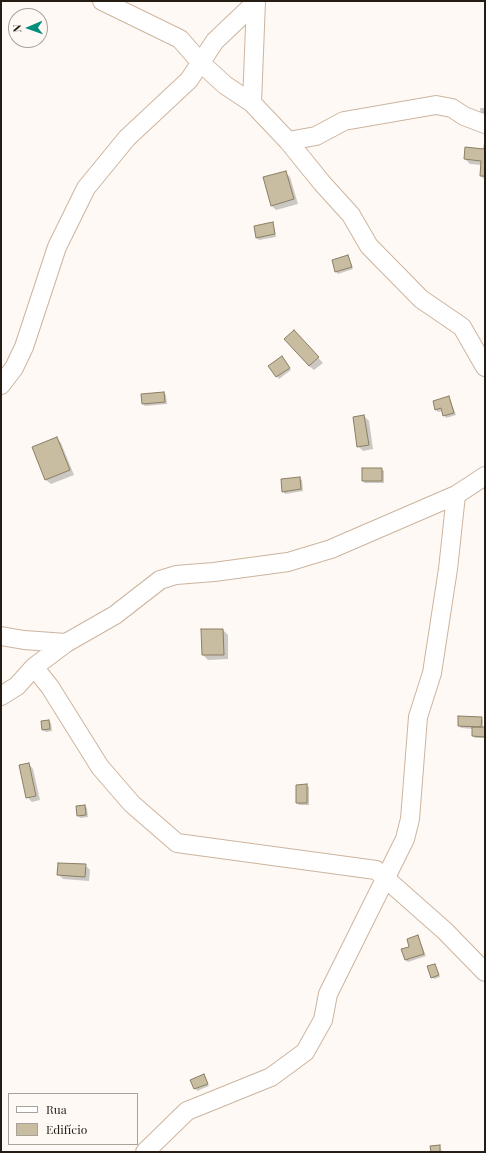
<!DOCTYPE html>
<html>
<head>
<meta charset="utf-8">
<style>
  body { margin:0 }
  #map { position:relative; width:486px; height:1153px; overflow:hidden; background:#fef9f4; font-family:"Playfair Display",serif }
  canvas { display:block }
  .frame { position:absolute; inset:0; border:2px solid #251c14; pointer-events:none }
  .legend { position:absolute; left:8px; top:1093px; width:130px; height:52px; box-sizing:border-box; background:#fef9f4; border:1px solid #a7a19a; margin:0; padding:5px 7px; list-style:none; font-size:12px; color:#251c14 }
  .legend li { display:flex; align-items:center; gap:8px; height:20px }
  .legend b { width:20px; border:1px solid #a7a19a }
  .north { position:absolute; left:8px; top:8px; width:40px; height:40px; box-sizing:border-box; background:#fef9f4; border:1px solid #a7a19a; border-radius:50%; rotate:268deg; font-size:11px; font-weight:700; line-height:16px; text-align:center; color:#251c14 }
  .north::after { content:''; display:block; margin:auto; width:14px; height:18px; background:#008f79; clip-path:polygon(50% 0,100% 100%,50% 72%,0 100%) }
</style>
</head>
<body>
<div id="map">
<canvas width="486" height="1153"></canvas>
<div class="frame"></div>
<ul class="legend">
<li><b style="height:5px;background:#fff"></b>Rua</li>
<li><b style="height:11px;background:#c9bda1"></b>Edifício</li>
</ul>
<div class="north">N</div>
</div>
<script>
const ctx = document.querySelector('canvas').getContext('2d');
ctx.lineJoin = 'round';
function fill(path, color) { ctx.fillStyle = color; ctx.fill(path, 'evenodd'); }
const poly = rows => new Path2D(rows.map(r => 'M' + r).join(''));
function strokePath(path, color, width, dash) { ctx.strokeStyle = color; ctx.lineWidth = width; ctx.lineCap = dash ? 'butt' : 'round'; ctx.setLineDash(dash || []); ctx.stroke(path); }
fill(poly([
  [480,108,485,108,485,120,481,118],
  [485,147,485,180,481,176,482,165,470,164,465,159,485,150],
  [285,172,290,177,298,204,276,210,271,205],
  [272,223,274,226,276,237,259,240,257,238],
  [348,256,353,269,338,274,336,272],
  [298,336,323,363,314,370,309,366],
  [284,360,291,370,279,379,270,366],
  [164,393,166,395,167,404,145,406,143,403],
  [449,397,456,415,446,418,442,411,438,412,436,410,434,402],
  [364,416,369,421,373,449,363,451,358,446],
  [57,438,61,443,74,475,51,484,46,480],
  [381,469,384,471,384,483,365,483,363,481],
  [299,478,302,480,303,491,285,494,283,491],
  [223,630,228,635,228,659,208,660,203,655],
  [481,718,483,720,483,728,485,728,485,738,475,738,473,736,473,729,461,728,459,726],
  [49,721,51,723,52,731,46,732,43,730],
  [29,764,33,769,40,800,32,802,27,797],
  [307,785,309,787,309,805,299,805,297,803],
  [85,806,87,808,88,817,80,818,78,815],
  [85,865,90,870,89,881,63,879,58,874],
  [418,936,426,956,408,962,405,960],
  [435,965,440,977,434,979,432,977],
  [203,1075,209,1086,197,1091,192,1080],
  [440,1146,442,1152,432,1152]
]), '#0003');
const building = poly([
  [485,137,485,176,480,176,481,161,464,159,465,147,484,149,485,137],
  [286,171,294,199,271,206,263,177,286,171],
  [273,222,275,234,256,238,254,226,273,222],
  [348,255,352,267,335,272,332,260,348,255],
  [294,330,319,357,309,366,284,339,294,330],
  [282,356,290,368,276,377,268,366,282,356],
  [164,392,165,402,142,404,141,394,164,392],
  [449,396,454,413,443,416,441,408,435,410,433,401,449,396],
  [364,415,369,445,357,447,353,417,364,415],
  [57,437,70,470,45,480,32,447,57,437],
  [362,468,382,468,382,481,362,481,362,468],
  [300,477,301,489,282,492,281,479,300,477],
  [201,629,223,629,224,655,202,655,201,629],
  [458,716,482,717,481,727,458,726,458,716],
  [49,720,50,729,42,730,41,721,49,720],
  [472,727,485,727,485,737,472,736,472,727],
  [29,763,36,796,26,798,19,765,29,763],
  [307,784,307,803,296,803,296,785,307,784],
  [85,805,86,815,77,816,76,806,85,805],
  [58,863,86,864,85,877,57,875,58,863],
  [418,935,424,954,405,960,401,949,409,947,407,939,418,935],
  [435,964,439,975,431,978,427,966,435,964],
  [204,1074,208,1084,194,1089,190,1080,204,1074],
  [440,1145,440,1152,431,1152,430,1146,440,1145]
]);
fill(building, '#c9bda1');
strokePath(building, '#8a7e64', 1);
const street = poly([
  [102,1,180,39,201,63,225,85,252,103,288,141,322,183,351,215,369,246,421,299,462,327,485,367],
  [252,103,256,1],
  [288,141,316,136,344,121,436,105,452,108,464,116,485,124],
  [1,385,14,368,24,347,57,247,86,188,127,138,189,80,215,41,256,2],
  [1,636,24,640,66,643],
  [34,667,50,687,100,767,132,804,177,843,376,870,445,931,485,972],
  [1,696,17,686,34,667,66,643,115,615,160,580,176,575,214,572,288,562,331,549,456,495],
  [145,1152,187,1111,271,1077,305,1052,323,1020,328,994,405,839,410,819,418,717,432,673,448,569,456,495,485,476]
]);
strokePath(street, '#cdb49f', 20);
strokePath(street, '#fff', 18);
</script>
</body>
</html>
